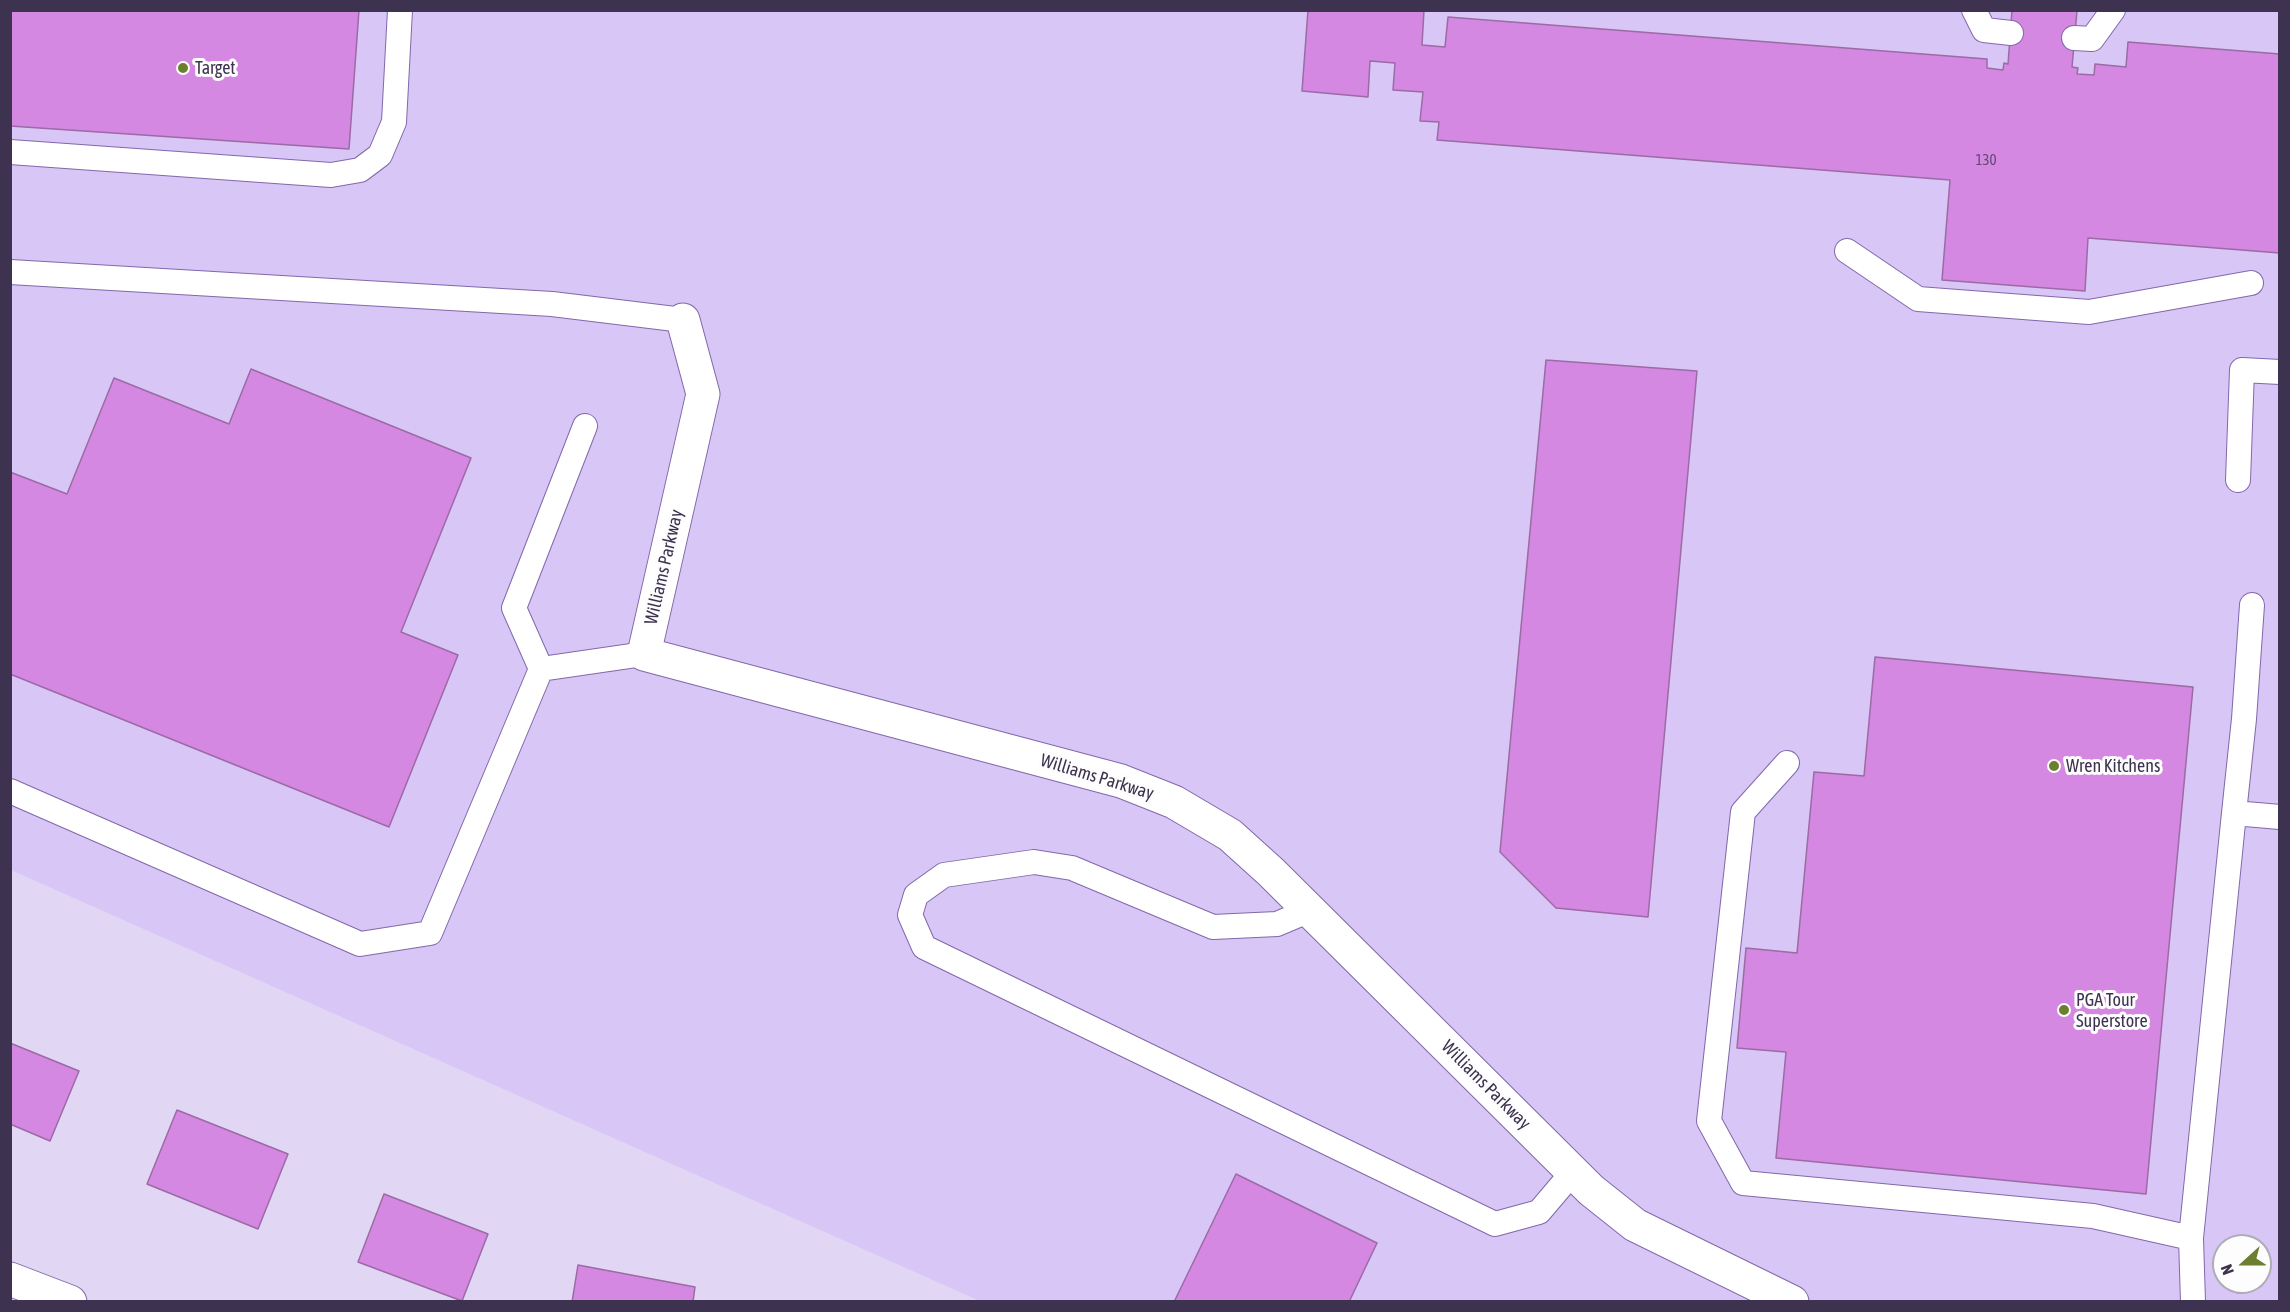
<!DOCTYPE html>
<html>
<head>
<meta charset="utf-8">
<style>
  body { margin:0 }
  #map { position:relative; width:2290px; height:1312px; overflow:hidden; background:#e1d6f4; font-family:"Asap Condensed",sans-serif }
  canvas { display:block }
  .frame { position:absolute; inset:0; border:12px solid #3d324f; pointer-events:none }
  .north { position:absolute; left:2212px; top:1234px; width:60px; height:60px; box-sizing:border-box; background:#fdfdfd; border:2px solid #b0acb7; border-radius:50%; rotate:249deg; font-size:16px; font-weight:700; line-height:24px; text-align:center; color:#3d324f }
  .north::after { content:''; display:block; margin:auto; width:21px; height:27px; background:#6c7f2e; clip-path:polygon(50% 0,100% 100%,50% 72%,0 100%) }
</style>
</head>
<body>
<div id="map">
<canvas width="2290" height="1312"></canvas>
<div class="frame"></div>
<div class="north">N</div>
</div>
<script>
const ctx = document.querySelector('canvas').getContext('2d');
ctx.lineJoin = 'round';
function fill(path, color) { ctx.fillStyle = color; ctx.fill(path, 'evenodd'); }
const poly = rows => new Path2D(rows.map(r => 'M' + r).join(''));
function strokePath(path, color, width, dash) { ctx.strokeStyle = color; ctx.lineWidth = width; ctx.lineCap = dash ? 'butt' : 'round'; ctx.setLineDash(dash || []); ctx.stroke(path); }
function drawText(font, color, halo, rows, align = 'center') {
  ctx.font = font + ' "Asap Condensed",sans-serif'; ctx.lineWidth = 6; ctx.setLineDash([]); ctx.textBaseline = 'middle'; ctx.strokeStyle = halo; ctx.fillStyle = color; for (const [text, x, y, turn = 0] of rows) {
    ctx.save(); ctx.translate(x, y); ctx.rotate((+turn || 0) * Math.PI / 180); ctx.textAlign = isNaN(turn) ? turn : align; if (halo) ctx.strokeText(text, 0, 0); ctx.fillText(text, 0, 0); ctx.restore();
  }
}
fill(poly([
  [11,11,2279,11,2279,1301,980,1301,11,870],
  [2224,1246,2260,1246,2260,1282,2224,1282]
]), '#d7c6f6');
const building = poly([
  [10,10,359,10,349,149,10,126,10,10],
  [1308,10,1424,10,1422,45,1445,47,1448,17,1987,59,1987,68,2003,70,2004,63,2008,64,2012,10,2063,10,2077,11,2072,67,2078,68,2077,74,2094,75,2095,64,2126,67,2128,42,2280,54,2280,253,2088,238,2085,291,1942,280,1950,180,1437,140,1439,122,1420,121,1423,92,1393,90,1395,63,1370,61,1368,97,1302,91,1308,10],
  [1546,360,1697,371,1648,917,1556,908,1500,852,1546,360],
  [251,369,471,458,401,632,458,655,389,827,10,674,10,472,67,494,114,378,229,424,251,369],
  [1875,657,2193,687,2146,1194,1776,1158,1786,1052,1737,1048,1746,948,1797,953,1814,772,1864,776,1875,657],
  [10,1043,79,1071,50,1141,10,1124,10,1043],
  [177,1110,288,1154,258,1229,147,1184,177,1110],
  [1236,1174,1377,1243,1349,1302,1174,1302,1236,1174],
  [384,1194,488,1234,462,1301,358,1262,384,1194],
  [578,1265,695,1287,693,1302,572,1302,578,1265]
]);
fill(building, '#d488e2');
strokePath(building, '#9c6aa5', 1.5);
const service = poly([
  [1974,10,1984,30,2011,33],
  [2074,38,2092,39,2113,10],
  [10,152,331,175,360,170,380,155,394,122,400,10],
  [1847,251,1918,299,2089,312,2251,283],
  [10,272,552,304,683,320],
  [2238,480,2242,370,2280,372],
  [541,669,514,608,585,426],
  [1787,763,1743,812,1709,1121,1743,1183,2093,1216,2191,1238],
  [10,791,360,944,430,933,541,669,644,654],
  [2234,813,2244,719,2252,605],
  [1310,910,1277,924,1213,927,1072,868,1034,862,944,875,916,895,910,915,924,947,1495,1224,1539,1212,1573,1172],
  [2193,1302,2191,1238,2234,813,2280,817]
]);
const minor = poly([
  [683,320,703,394,644,654,1121,781,1174,802,1230,835,1271,872,1591,1190,1635,1225,1792,1302],
  [10,1279,70,1302]
]);
strokePath(service, '#8268aa', 26);
strokePath(minor, '#8268aa', 35);
strokePath(service, '#fff', 24);
strokePath(minor, '#fff', 33);
for (const [x, y, r, color] of [
  [183,68,6,"#6c7f2e"],
  [2054,766,6,"#6c7f2e"],
  [2064,1010,6,"#6c7f2e"]
]) { const dot = new Path2D(); dot.arc(x, y, r, 0, 2 * Math.PI); ctx.fillStyle = color; ctx.fill(dot); strokePath(dot, '#fdfdfd', 2); }
drawText('15px', '#634874', null, [
  ["130",1986,160]
]);
drawText('18px', '#3d324f', '#fdfdfd', [
  ["Target",195,68],
  ["Wren Kitchens",2066,766],
  ["PGA Tour",2076,1000],
  ["Superstore",2076,1021]
], 'left');
drawText('18px', '#3d324f', '#fdfdfd', [
  ["Williams Parkway",664,567,-77],
  ["Williams Parkway",1097,777,17],
  ["Williams Parkway",1486,1085,45]
]);
</script>
</body>
</html>
